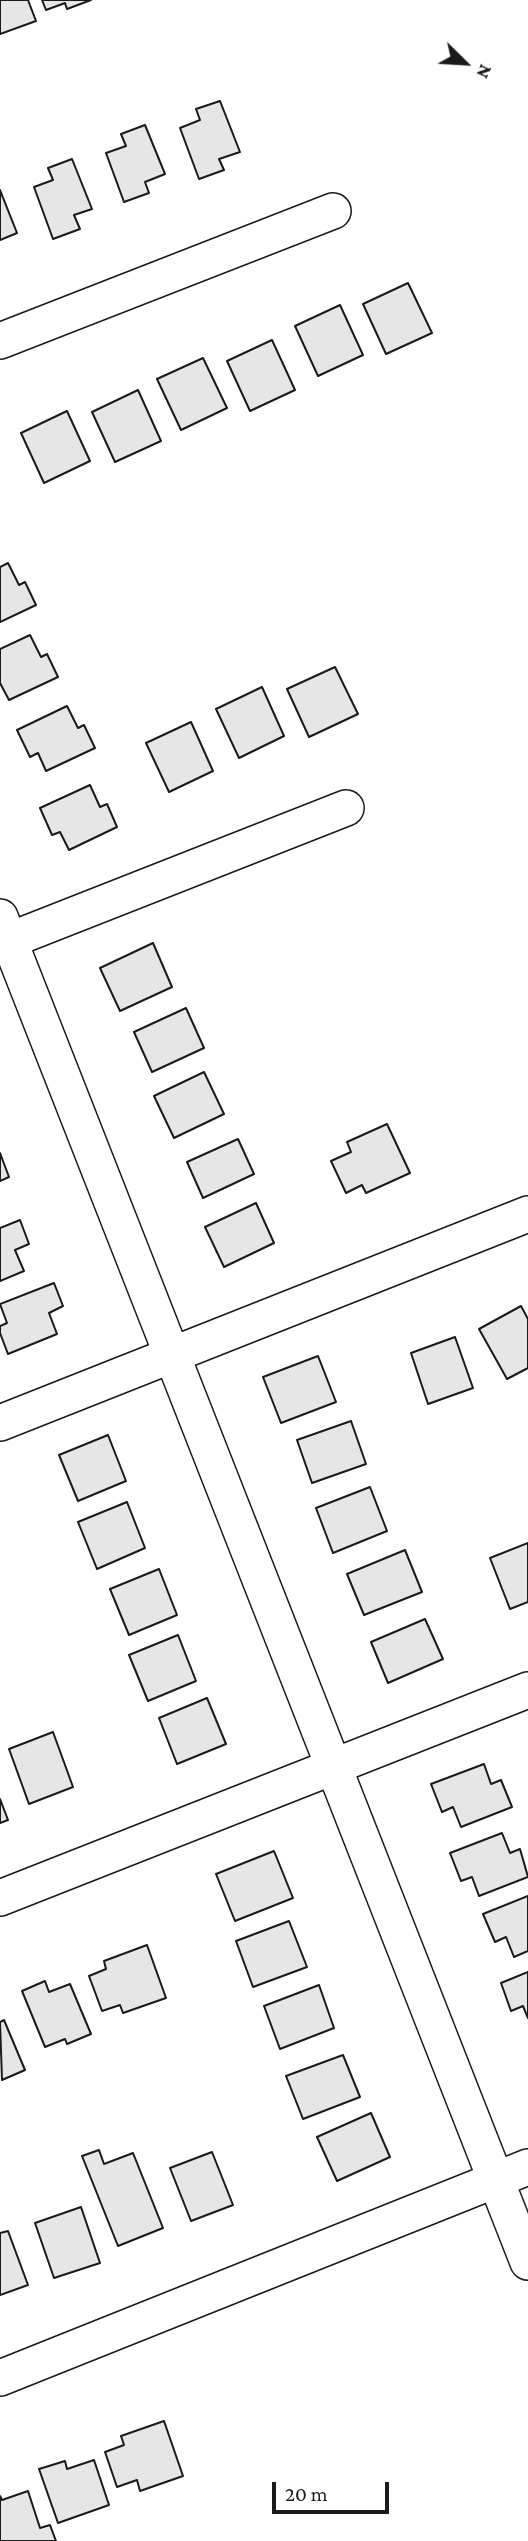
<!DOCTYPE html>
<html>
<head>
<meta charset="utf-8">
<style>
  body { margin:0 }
  #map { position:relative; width:528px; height:2541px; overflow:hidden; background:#fff; font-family:"Crimson Pro",serif }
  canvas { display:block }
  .north { position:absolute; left:430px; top:28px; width:70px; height:70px; -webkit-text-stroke:5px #fff; paint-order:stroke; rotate:114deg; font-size:19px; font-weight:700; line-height:28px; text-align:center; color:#1a1a1a }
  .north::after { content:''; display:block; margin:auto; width:24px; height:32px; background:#1a1a1a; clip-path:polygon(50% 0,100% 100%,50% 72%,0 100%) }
  .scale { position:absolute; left:272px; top:2482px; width:117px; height:32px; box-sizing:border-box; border:4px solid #1a1a1a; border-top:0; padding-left:9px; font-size:21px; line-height:24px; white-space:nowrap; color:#1a1a1a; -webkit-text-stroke:5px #fff; paint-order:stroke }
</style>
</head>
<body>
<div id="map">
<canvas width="528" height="2541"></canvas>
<div class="north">N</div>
<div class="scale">20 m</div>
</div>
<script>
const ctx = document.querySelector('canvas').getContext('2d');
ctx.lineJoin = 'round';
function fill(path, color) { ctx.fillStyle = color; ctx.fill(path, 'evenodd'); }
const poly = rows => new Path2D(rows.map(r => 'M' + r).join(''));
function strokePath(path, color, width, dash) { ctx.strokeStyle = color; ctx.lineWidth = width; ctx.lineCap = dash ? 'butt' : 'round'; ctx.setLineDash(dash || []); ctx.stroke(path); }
const building = poly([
  [0,0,28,0,36,21,0,34,0,0],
  [42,0,91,0,67,9,65,3,46,10,42,0],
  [220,101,240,152,219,159,224,170,199,179,180,128,200,120,196,109,220,101],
  [145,125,165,174,145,182,149,193,124,202,106,153,126,146,121,134,145,125],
  [72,159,92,209,74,215,80,229,53,239,34,187,53,180,48,168,72,159],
  [0,190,17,233,0,240,0,190],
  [408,283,432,333,386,354,363,304,408,283],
  [340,305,363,355,318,376,295,326,340,305],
  [272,340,295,390,250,411,227,361,272,340],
  [203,358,227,408,181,430,157,379,203,358],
  [138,390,161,441,115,462,92,412,138,390],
  [67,411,90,461,44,483,21,433,67,411],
  [8,563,19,585,25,582,36,605,0,622,0,567,8,563],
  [30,635,41,657,47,654,58,677,9,700,0,683,0,649,30,635],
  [335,667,358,714,309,737,287,689,335,667],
  [262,687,284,736,239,758,216,709,262,687],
  [67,706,78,728,84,725,95,748,46,771,38,753,30,757,17,730,67,706],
  [191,722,213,771,169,792,146,743,191,722],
  [90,785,100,807,107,804,117,827,69,850,60,832,52,835,40,808,90,785],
  [153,943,172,987,120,1011,100,968,153,943],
  [186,1008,204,1048,152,1072,134,1032,186,1008],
  [204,1072,224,1114,174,1138,154,1096,204,1072],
  [387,1124,410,1173,366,1193,362,1185,346,1193,331,1161,351,1152,347,1142,387,1124],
  [238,1139,254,1174,203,1198,187,1162,238,1139],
  [0,1153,9,1177,0,1181,0,1153],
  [256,1203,274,1243,224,1267,205,1227,256,1203],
  [20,1220,29,1244,15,1250,24,1271,0,1281,0,1228,20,1220],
  [54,1283,63,1306,49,1313,57,1334,8,1354,0,1333,0,1326,7,1323,0,1304,54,1283],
  [521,1306,528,1319,528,1368,507,1379,479,1329,521,1306],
  [455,1337,473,1388,428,1404,411,1353,455,1337],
  [318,1356,336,1402,281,1423,263,1377,318,1356],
  [351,1421,366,1464,312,1483,297,1440,351,1421],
  [108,1435,126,1481,78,1501,59,1455,108,1435],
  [370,1487,387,1531,333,1553,316,1508,370,1487],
  [127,1502,145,1548,97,1569,78,1522,127,1502],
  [528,1543,528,1602,510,1609,490,1558,528,1543],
  [405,1550,422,1592,364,1615,347,1574,405,1550],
  [159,1569,177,1615,129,1635,110,1589,159,1569],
  [425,1619,443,1659,388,1683,371,1642,425,1619],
  [178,1635,196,1681,148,1701,129,1655,178,1635],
  [207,1698,226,1744,177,1764,159,1718,207,1698],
  [53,1732,73,1787,29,1804,9,1749,53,1732],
  [484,1764,491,1784,501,1780,512,1807,461,1827,453,1807,442,1812,431,1784,484,1764],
  [0,1799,8,1820,0,1823,0,1799],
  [502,1833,510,1853,520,1849,528,1877,479,1896,472,1877,461,1881,450,1853,502,1833],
  [274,1851,293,1898,235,1921,216,1874,274,1851],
  [528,1896,528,1951,514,1957,506,1937,495,1942,483,1914,528,1896],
  [289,1921,307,1967,253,1987,236,1941,289,1921],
  [147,1945,166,1998,123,2013,120,2005,102,2011,89,1976,106,1969,104,1961,147,1945],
  [528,1972,528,2018,523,2006,511,2011,501,1983,528,1972],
  [45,1981,49,1992,70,1984,91,2034,67,2044,65,2039,45,2047,22,1991,45,1981],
  [319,1985,334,2028,280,2049,264,2006,319,1985],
  [4,2020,25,2070,2,2080,0,2022,4,2020],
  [343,2055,360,2097,303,2119,286,2076,343,2055],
  [371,2113,390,2157,337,2181,317,2137,371,2113],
  [99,2150,104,2164,133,2153,163,2228,118,2246,82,2156,99,2150],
  [212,2152,233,2205,191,2221,170,2168,212,2152],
  [81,2207,100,2263,54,2278,35,2223,81,2207],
  [8,2231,28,2285,0,2295,0,2233,8,2231],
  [164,2421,183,2476,140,2491,137,2480,117,2487,105,2452,124,2445,121,2436,164,2421],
  [94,2460,109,2505,58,2523,39,2469,65,2461,67,2469,94,2460],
  [28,2491,40,2528,50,2525,56,2541,0,2541,0,2496,2,2500,28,2491]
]);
fill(building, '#e6e6e6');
strokePath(building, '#1a1a1a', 2);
const minor = poly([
  [0,341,333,211],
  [0,917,528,2262],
  [0,944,346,808],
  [0,1423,528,1214],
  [0,1898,528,1690],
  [0,2378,528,2167]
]);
strokePath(minor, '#1a1a1a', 38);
strokePath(minor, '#fff', 35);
</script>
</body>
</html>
